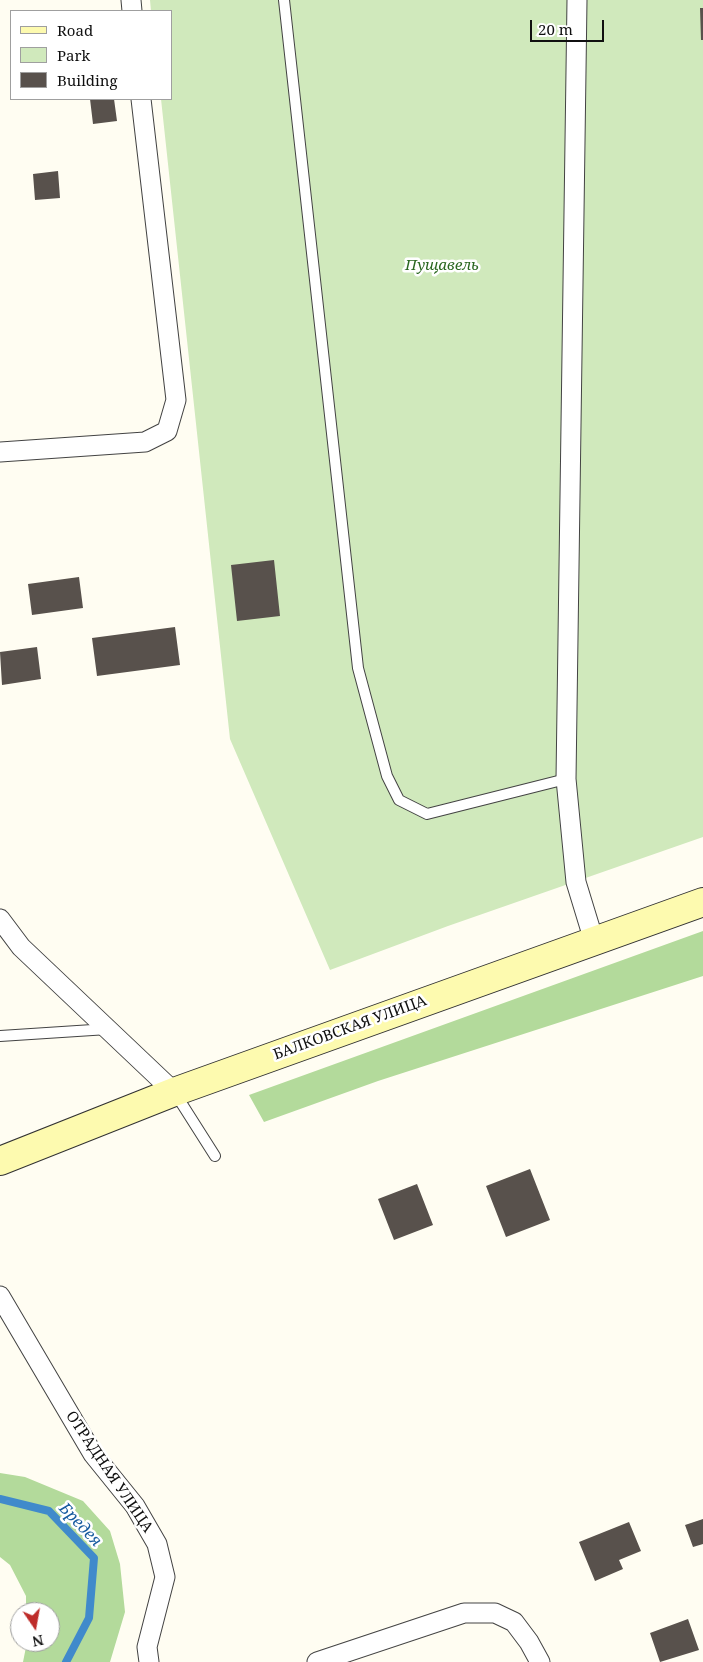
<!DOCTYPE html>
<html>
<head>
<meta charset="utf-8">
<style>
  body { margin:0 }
  #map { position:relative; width:703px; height:1662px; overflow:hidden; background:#fffdf2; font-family:"Noto Serif",serif }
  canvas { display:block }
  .legend { position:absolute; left:10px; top:10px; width:162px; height:90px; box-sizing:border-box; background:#fff; border:1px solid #9f9f9f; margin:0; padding:6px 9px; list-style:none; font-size:15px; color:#101010 }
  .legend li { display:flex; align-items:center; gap:10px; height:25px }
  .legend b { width:25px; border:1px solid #9f9f9f }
  .north { position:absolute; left:10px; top:1602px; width:50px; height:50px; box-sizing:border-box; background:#fff; border:1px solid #9f9f9f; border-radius:50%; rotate:168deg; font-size:14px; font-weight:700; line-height:20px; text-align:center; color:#101010 }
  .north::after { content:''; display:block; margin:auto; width:18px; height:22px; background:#be2c29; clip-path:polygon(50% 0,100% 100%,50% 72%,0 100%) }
  .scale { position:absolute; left:530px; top:20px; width:74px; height:22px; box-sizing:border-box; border:2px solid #101010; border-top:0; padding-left:6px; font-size:15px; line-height:18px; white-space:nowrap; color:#101010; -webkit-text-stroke:4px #fff; paint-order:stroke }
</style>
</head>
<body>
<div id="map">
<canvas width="703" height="1662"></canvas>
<ul class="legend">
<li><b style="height:6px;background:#fdfaaf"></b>Road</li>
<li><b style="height:14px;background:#d0e9bc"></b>Park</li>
<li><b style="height:14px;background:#58514c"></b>Building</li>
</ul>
<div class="north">N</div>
<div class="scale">20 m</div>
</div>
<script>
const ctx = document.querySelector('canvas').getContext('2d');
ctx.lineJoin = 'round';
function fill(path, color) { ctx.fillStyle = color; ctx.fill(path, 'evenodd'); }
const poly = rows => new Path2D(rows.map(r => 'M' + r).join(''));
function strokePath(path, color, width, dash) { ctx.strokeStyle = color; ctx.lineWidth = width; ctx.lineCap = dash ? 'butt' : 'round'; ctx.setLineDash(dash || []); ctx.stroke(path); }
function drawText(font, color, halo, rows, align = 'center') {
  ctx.font = font + ' "Noto Serif",serif'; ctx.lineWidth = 5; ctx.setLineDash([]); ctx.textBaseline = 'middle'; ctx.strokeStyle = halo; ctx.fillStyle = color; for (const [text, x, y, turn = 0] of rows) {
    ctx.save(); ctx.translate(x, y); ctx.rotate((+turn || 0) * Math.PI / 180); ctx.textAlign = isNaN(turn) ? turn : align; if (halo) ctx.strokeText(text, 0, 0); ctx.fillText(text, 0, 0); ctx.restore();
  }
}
fill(poly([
  [150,0,703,0,703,837,448,926,330,970,230,739,161,99,171,99,171,11,151,11]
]), '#d0e9bc');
fill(poly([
  [703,931,703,976,378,1081,264,1122,249,1095],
  [0,1473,25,1477,83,1501,110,1531,120,1564,125,1612,110,1662,23,1662,27,1642,50,1642,50,1612,26,1612,26,1596,10,1565,0,1557]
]), '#b3da9b');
strokePath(poly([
  [0,1499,49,1511,94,1558,89,1618,66,1662]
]), '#408acb', 8);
fill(poly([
  [700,8,703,8,703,40,701,40],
  [90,99,114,99,117,121,93,124],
  [58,171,60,198,35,200,33,174],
  [274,560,280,616,237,621,231,565],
  [79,577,83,608,32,615,28,584],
  [175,627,180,665,97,676,92,638],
  [37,647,41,679,2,685,0,652],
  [530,1169,550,1220,506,1237,486,1186],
  [417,1184,433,1225,394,1240,378,1199],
  [703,1519,703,1544,693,1547,685,1525],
  [629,1522,641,1551,619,1560,623,1569,595,1581,579,1542],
  [688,1619,699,1650,660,1662,650,1633]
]), '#58514c');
const lane = poly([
  [284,0,358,668,387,776,399,800,427,814,566,779],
  [0,1036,108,1029],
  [175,1093,215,1156]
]);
const street = poly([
  [131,0,132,11],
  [577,0,566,779,576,882,594,941],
  [0,452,145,442,167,431,176,400,141,99],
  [0,919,21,947,174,1092],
  [0,1296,93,1454,135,1506,157,1544,165,1577,147,1647,149,1662],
  [317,1662,464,1613,495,1613,514,1622,529,1642,540,1662]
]);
const secondary = poly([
  [0,1161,174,1092,703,902]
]);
strokePath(lane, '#434343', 12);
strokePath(street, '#434343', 21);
strokePath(secondary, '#323232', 30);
strokePath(lane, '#fff', 10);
strokePath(street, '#fff', 19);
strokePath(secondary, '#fdfaaf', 28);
drawText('italic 15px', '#2a6720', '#fff', [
  ["Пущавель",442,266]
]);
drawText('15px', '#101010', '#fff', [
  ["БАЛКОВСКАЯ УЛИЦА",350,1028,-20],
  ["ОТРАДНАЯ УЛИЦА",109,1472,56]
]);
drawText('italic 16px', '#1a5da0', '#fff', [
  ["Бредея",80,1525,46]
]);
</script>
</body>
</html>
